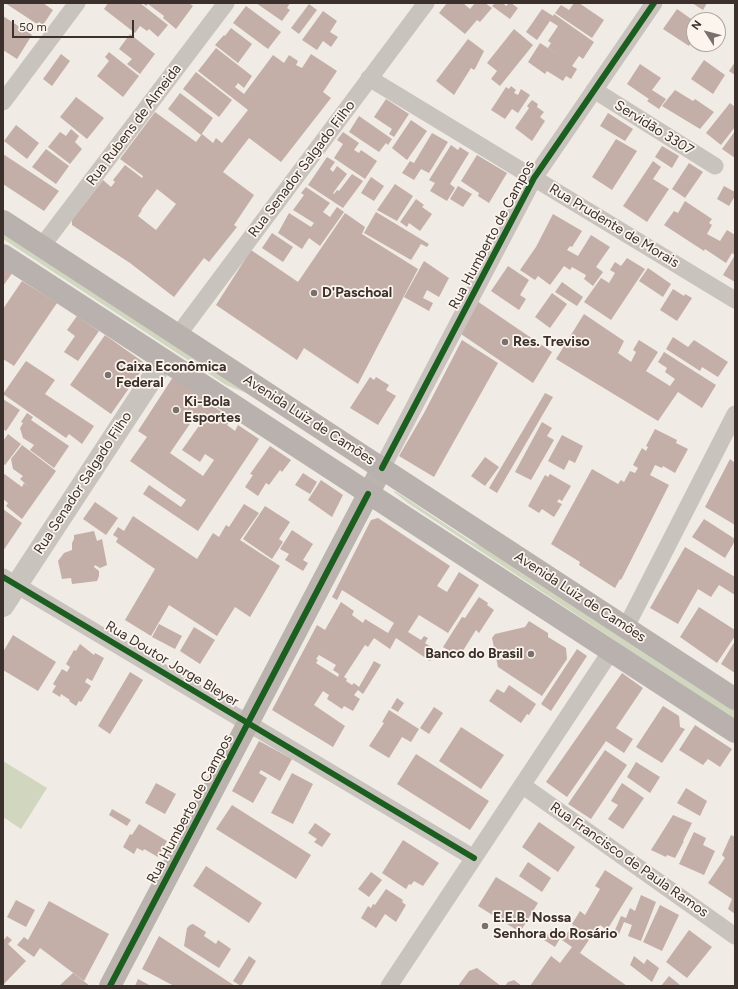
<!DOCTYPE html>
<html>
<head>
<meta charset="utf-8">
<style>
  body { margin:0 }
  #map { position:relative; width:738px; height:989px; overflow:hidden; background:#f0ebe5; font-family:Figtree,sans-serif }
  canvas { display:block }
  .frame { position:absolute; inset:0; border:4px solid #3b302b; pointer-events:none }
  .north { position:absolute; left:686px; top:12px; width:40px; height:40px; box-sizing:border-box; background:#fbf5ee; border:1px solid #aea6a0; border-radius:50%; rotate:306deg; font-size:11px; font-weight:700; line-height:16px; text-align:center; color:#3b302b }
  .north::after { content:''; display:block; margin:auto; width:14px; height:18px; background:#7a716c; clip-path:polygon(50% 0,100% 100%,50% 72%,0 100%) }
  .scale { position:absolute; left:12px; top:20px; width:122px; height:18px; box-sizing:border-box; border:2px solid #3b302b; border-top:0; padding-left:5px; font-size:12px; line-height:14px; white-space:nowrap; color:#3b302b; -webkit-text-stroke:3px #fbf5ee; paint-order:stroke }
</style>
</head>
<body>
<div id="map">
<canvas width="738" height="989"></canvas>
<div class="frame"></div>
<div class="north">N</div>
<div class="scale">50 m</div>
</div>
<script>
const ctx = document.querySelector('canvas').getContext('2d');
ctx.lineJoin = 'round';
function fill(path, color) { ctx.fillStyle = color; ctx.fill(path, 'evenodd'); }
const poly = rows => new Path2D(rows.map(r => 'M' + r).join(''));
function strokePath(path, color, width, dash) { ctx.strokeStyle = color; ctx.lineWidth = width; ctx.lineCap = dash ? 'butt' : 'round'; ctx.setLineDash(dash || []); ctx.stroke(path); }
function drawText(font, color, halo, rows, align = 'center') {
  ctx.font = font + ' Figtree,sans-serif'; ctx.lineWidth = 3.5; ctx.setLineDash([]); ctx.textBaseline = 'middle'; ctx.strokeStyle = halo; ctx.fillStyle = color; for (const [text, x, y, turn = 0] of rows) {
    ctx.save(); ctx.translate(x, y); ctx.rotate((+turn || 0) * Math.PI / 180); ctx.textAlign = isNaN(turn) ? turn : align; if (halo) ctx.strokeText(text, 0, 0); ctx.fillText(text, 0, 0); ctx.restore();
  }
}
fill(poly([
  [3,229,246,393,226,385,3,239],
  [395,491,472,542,500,554,735,710,735,720,408,503,394,492],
  [3,761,47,788,21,829,3,817]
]), '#d1d6bf');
fill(poly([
  [5,3,43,3,53,10,43,25,39,22,37,24],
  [108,3,140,3,168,25,158,37,149,29,147,31,140,26,135,33,104,9],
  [143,3,189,3,193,6,176,29,163,18,164,16,148,4,146,6],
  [256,3,290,3,287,8,290,10,282,21],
  [447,3,463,3,470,9,475,3,485,3,492,8,480,22,477,20,465,34,439,13],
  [495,3,503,3,506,6,509,3,511,3,518,8,510,19,492,6],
  [574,3,579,3,604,20,592,38,555,13,561,5,569,10],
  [692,3,707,3,703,10],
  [309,4,317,10,299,34,291,28],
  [246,6,281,32,268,49,233,23],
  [542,9,553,16,554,14,594,42,583,59,579,56,572,66,577,69,571,79,566,76,563,81,547,71,545,74,528,62,540,43,560,56,548,48,551,43,548,41,558,26,550,21,537,40,526,32],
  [677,9,694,21,694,33,693,35,694,38,689,46,663,29],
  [323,11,337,21,330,32,338,37,331,47,323,41,317,50,302,40],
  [3,16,32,35,17,59,3,50],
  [231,28,252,44,238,63,215,45,224,35,225,36],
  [514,29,533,45,500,86,491,79,497,71,487,63],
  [130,34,155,54,140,74,127,64,132,59,119,49],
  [468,39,484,51,476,67,474,70,471,68,454,95,436,81],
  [216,48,252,76,244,88,238,83,235,87,244,94,273,55,284,63,289,55,298,61,296,65,302,68,311,54,337,71,323,92,331,98,281,162,249,138,223,172,254,195,234,225,237,227,209,262,204,258,174,297,130,263,72,225,72,220,103,180,111,187,115,182,113,180,125,165,142,178,143,176,120,159,155,112,196,142,202,134,213,143,216,138,222,143,248,110,198,71],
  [157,189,176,204,156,230,138,216,142,210,141,210],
  [109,52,139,76,123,97,97,76,109,61,105,57],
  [61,54,70,61,52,86,43,79],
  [704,60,725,75,713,94,691,79],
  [735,62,735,75,729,71],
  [640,64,661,78,652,90,666,99,659,109,647,101,649,99,627,84],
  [196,72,232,100,219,117,183,89],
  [511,86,516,90,514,93,518,95,521,89,530,95,518,113,512,109,505,119,491,110,506,87,509,89],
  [675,90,693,101,695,99,714,112,700,129,662,106],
  [180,93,213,118,201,135,168,109],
  [76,97,104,118,87,139,60,117],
  [386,99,409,114,394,137,389,134,392,129,374,117],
  [532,100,538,104,537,107,544,112,540,117,545,121,532,141,515,128,529,108,527,106],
  [730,103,735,107,735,127,721,145,706,133],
  [608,113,633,129,625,141,600,126],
  [359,116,392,139,388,145,386,143,379,152,349,132],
  [411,120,427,131,407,160,392,148],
  [16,125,39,143,27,159,4,141],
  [71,129,79,136,75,142,82,149,70,164,48,147,60,132,66,136],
  [735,131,735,158,722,149],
  [343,132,359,143,354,150,359,153,361,150,377,161,365,179,334,158,343,144,337,140],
  [432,133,448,142,429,173,421,169,414,180,402,173,410,161,414,163],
  [616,139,637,151,612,190,592,177],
  [451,145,458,150,460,147,469,153,450,184,455,188,447,201,430,191,435,183,429,180],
  [662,146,679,156,672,168,655,157],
  [46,149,69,166,56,184,32,167],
  [3,154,59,191,44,211,3,184],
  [477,155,507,173,489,203,478,196,479,193,461,181],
  [327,157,335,162,330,169,333,172,337,166,347,174,333,193,334,194,337,190,339,191,352,174,363,181,343,208,308,185],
  [653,161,661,167,653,179,669,189,647,222,623,206],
  [689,163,703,172,685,198,672,189],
  [371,177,384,186,374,201,361,193],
  [395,184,413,196,397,221,377,210],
  [458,186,472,194,463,207,450,199],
  [724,186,735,192,735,196,729,206,717,199],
  [306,187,330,203,323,212,330,217,337,207,344,212,320,246,309,238,302,249,278,233,289,213,311,227,314,223,293,210,304,195,301,193],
  [416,199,424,205,422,207,432,214,420,231,409,223,407,227,400,222],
  [685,201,712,219,709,223,712,225,707,234,720,241,727,230,735,235,735,255,732,253,726,263,705,249,704,251,664,225,674,211,678,213],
  [376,212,429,244,427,247,421,244,411,260,364,233],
  [345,213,365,227,362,234,418,269,358,384,304,348,297,360,216,305,251,250,298,282],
  [553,214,582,231,572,247,570,246,567,250,578,256,591,235,610,247,596,267,603,272,593,286,584,279,586,275,572,267,570,270,564,266,550,285,538,276,535,280,520,270,536,247],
  [272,233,293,247,283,262,262,248],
  [735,255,735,282,723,275],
  [627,258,645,269,611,320,584,302,601,278,609,283,615,273,610,270,615,262,621,266],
  [424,261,449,278,439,297,427,290,423,298,433,303,429,311,404,297],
  [3,266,13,272,3,286],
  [508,266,529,280,520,295,526,299,519,310,491,291],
  [648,268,671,284,663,297,639,281],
  [22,281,57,303,14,366,3,359,3,309],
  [562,282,583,297,577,306,555,292],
  [673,289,684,296,685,294,692,298,677,321,660,310],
  [552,293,567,304,550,328,535,317],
  [477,301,552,352,533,383,458,332],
  [584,314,624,341,618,353,631,362,636,352,633,350,639,340,658,352,646,371,670,386,675,379,665,372,667,368,658,362,664,352,716,385,702,408,678,392,658,421,556,359],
  [77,316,99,331,78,361,64,352,75,336,67,330],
  [105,335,146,364,111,414,70,385],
  [673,337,688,347,694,340,728,362,718,377,702,367,700,371,666,349],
  [462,340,498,363,434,477,399,456,424,413],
  [26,361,55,380,45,394,94,426,82,444,69,434,66,438,3,394],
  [173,377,207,400,206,401,232,419,227,425,235,431,238,425,259,439,198,531,143,494,149,485,181,507,186,500,130,461,147,437,138,431],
  [194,418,201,423,182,450,200,462,205,454,214,460,203,476,170,453],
  [370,377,374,380,376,377,389,385,386,390,396,396,378,425,350,408],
  [545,393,553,397,497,493,489,488],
  [3,399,20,410,6,431,3,429],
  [27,413,33,417,31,420,69,446,54,468,30,450,34,445,23,438,20,428,23,423,21,422],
  [542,422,552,428,547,436,554,440,531,480,515,472],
  [655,429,677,440,676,443,688,449,675,473,663,466,662,468,655,465,650,475,669,485,621,580,620,579,615,588,579,565,580,562,551,544,592,469,618,484,621,480,624,482,630,471,635,473,638,468,633,465,642,448,646,451,648,447,646,446],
  [8,434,21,444,5,465,3,464,3,441],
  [562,435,583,446,575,463,569,460,564,470,548,461],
  [22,445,56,471,22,519,6,506,8,503,3,499,3,473,22,487,24,483,28,486,20,479,23,476,13,469,11,459],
  [270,446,291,460,282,472,280,470,269,485,266,483,258,496,245,487,253,475,250,474],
  [485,457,499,467,485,486,471,476],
  [730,459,735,463,735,525,705,507],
  [303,473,317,482,310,494,295,485],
  [550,474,571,486,562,501,559,499,557,502,562,504,554,517,542,509,539,513,528,506,545,475,548,477],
  [321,480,343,495,332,517,308,500],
  [95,502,118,518,106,535,83,519],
  [244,504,259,513,240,540,280,566,250,617,235,607,217,636,169,605,151,636,125,620,155,569,116,542,118,538,113,535,118,527,124,531,133,516,197,559,213,533,219,537,226,525,229,527],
  [265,506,290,522,279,539,283,542,272,559,243,539],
  [3,509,22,523,3,551],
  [378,518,450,566,437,586,447,592,459,572,479,585,448,633,419,615,408,632,421,640,424,636,428,638,425,643,437,651,430,661,396,638,390,649,374,638,368,647,365,645,344,677,347,679,346,681,352,685,354,683,359,687,374,661,381,665,363,694,358,690,354,695,360,699,353,711,344,706,342,709,327,699,329,695,323,691,314,705,345,726,333,747,272,710,317,625,325,630,341,602,354,611,352,615,363,623,365,619,388,633,394,623,342,590,337,600,332,597,371,520],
  [319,655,336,665,333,670,339,674,338,677,316,663,318,660,316,659],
  [704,519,735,539,735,541,725,558,692,537],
  [292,530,313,544,303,560,308,563,303,571,285,560,289,554,280,549],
  [94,531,97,541,102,539,107,565,100,568,95,565,94,567,99,571,99,576,97,581,72,584,71,578,62,579,58,561,64,553,72,550,72,543,74,539,74,535],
  [685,547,735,577,735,595,719,585,711,597,698,589,678,624,650,608],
  [479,597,488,603,487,605,494,610,479,633,476,630,459,657,443,647,462,617,465,618],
  [699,607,735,630,735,636,717,663,680,637],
  [529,621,548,633,548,637,566,648,567,659,542,696,498,667,492,638,495,634,525,627],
  [159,624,182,636,175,649,152,637],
  [194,627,215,640,200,664,180,651],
  [13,635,56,662,38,691,3,670,3,652],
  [735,641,735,673,721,664],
  [80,644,94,655,95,653,104,658,92,681,87,678,85,682,91,686,81,702,79,701,76,706,69,701,70,700,61,694,60,697,52,692,56,686,53,684,62,669,67,672,70,667,66,664,74,650,76,651],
  [577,649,587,656,551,711,541,704],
  [130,672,143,680,110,734,98,726],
  [622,673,643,688,616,728,633,739,624,753,606,741,567,797,546,782],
  [509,685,536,704,529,715,527,714,521,723,489,701,497,689,504,693],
  [397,698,404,703,398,712,391,708],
  [663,706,679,716,680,727,685,729,662,763,636,747],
  [434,707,443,713,429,734,420,728],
  [389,710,419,729,411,742,402,737,389,758,369,746,384,723,382,722],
  [695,725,732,749,720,767,708,759,703,765,679,750],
  [461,727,504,755,481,789,439,761],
  [259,741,292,759,280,781,261,770,259,773,267,778,253,803,232,791],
  [605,750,627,765,591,819,568,804],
  [416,754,489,801,470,830,397,784],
  [636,762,660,777,650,793,627,777],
  [292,773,313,784,293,824,271,813],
  [156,783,176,794,165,814,145,803],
  [622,783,644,798,623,829,608,819,618,805,611,801],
  [686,788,707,801,700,816,677,803],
  [232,805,311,855,296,879,216,829],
  [112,809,131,820,127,826,109,815],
  [673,815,692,823,683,841,684,841,675,858,667,855,666,857,651,850],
  [539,822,575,847,558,872,522,847],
  [315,823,331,834,322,847,314,842,317,839,308,833],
  [139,824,167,841,158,857,144,849,143,851,137,848,134,854,123,847,130,834,132,835],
  [694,832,706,838,703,845,715,851,704,875,679,864],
  [731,835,735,837,735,914,728,909,732,899,708,883,725,858,722,855],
  [403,840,439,863,423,886,414,881,411,885,409,884,406,889,382,873],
  [528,862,551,878,542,892,519,876],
  [206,866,262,903,249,923,193,886],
  [605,870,633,888,607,930,600,925,593,937,572,924,580,911,585,915,600,889,595,886],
  [371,872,382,880,369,897,358,889],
  [496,877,538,903,520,932,478,906],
  [386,889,403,900,402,902,406,905,396,922,385,914,376,928,361,918,368,906,371,908,373,904,375,905],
  [641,895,656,902,641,941,628,936,632,925,624,922,617,939,612,937,621,916,626,918,630,908,635,911],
  [16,900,35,910,26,927,7,917],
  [49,901,109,934,84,981,40,948,34,957,17,945,24,937,28,940],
  [660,905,679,915,662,951,643,942],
  [193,924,206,932,204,936,216,944,218,940,231,949,219,968,184,946,187,928,190,925],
  [573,925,591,937,580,953,627,986,530,986,551,956,560,963,572,947,562,940],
  [551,929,562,935,555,947,544,940],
  [689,930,712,947,687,978,666,962],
  [7,936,12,940,8,944,26,961,3,985,3,941],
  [159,936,235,986,174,986,142,969],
  [249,956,256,961,241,986,233,981],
  [634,956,644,964,647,959,659,968,652,982,630,965],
  [477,968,501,986,458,986,469,971],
  [73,973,90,986,59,986],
  [669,976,680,985,680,986,661,986],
  [138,979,151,986,135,986],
  [514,980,522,986,505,986,508,982]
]), '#c3afa7');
strokePath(poly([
  [369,78,735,300],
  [594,90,715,166],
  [3,102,77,3],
  [42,246,226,3],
  [178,335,426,3],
  [382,468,534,178,654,3],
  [3,577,474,858],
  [626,627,735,414],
  [522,785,735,936],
  [389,986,611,651]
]), '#c9c3be', 17);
strokePath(poly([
  [3,606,164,360]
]), '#c9c3be', 22);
strokePath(poly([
  [110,986,382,468]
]), '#bab3ae', 22);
strokePath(poly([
  [3,221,735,699],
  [3,255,735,732]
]), '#b8b1ad', 22);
strokePath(poly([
  [382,468,534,178,654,3],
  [3,577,474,858],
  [110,986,368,494]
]), '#1b5e20', 6);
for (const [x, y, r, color] of [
  [314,293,4,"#7a716c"],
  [505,342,4,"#7a716c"],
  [108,375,4,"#7a716c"],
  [176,410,4,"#7a716c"],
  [531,654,4,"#7a716c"],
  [485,926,4,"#7a716c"]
]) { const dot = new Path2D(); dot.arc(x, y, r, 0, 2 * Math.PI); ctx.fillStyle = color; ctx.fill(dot); strokePath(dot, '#fbf5ee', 1.5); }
drawText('14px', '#3b302b', '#fbf5ee', [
  ["Rua Rubens de Almeida",134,125,-53],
  ["Servidão 3307",654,128,32],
  ["Rua Senador Salgado Filho",302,169,-53],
  ["Rua Prudente de Morais",614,226,31],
  ["Rua Humberto de Campos",492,235,-62],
  ["Avenida Luiz de Camões",309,420,33],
  ["Rua Senador Salgado Filho",83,483,-57],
  ["Avenida Luiz de Camões",580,597,33],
  ["Rua Doutor Jorge Bleyer",172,664,31],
  ["Rua Humberto de Campos",190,809,-62],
  ["Rua Francisco de Paula Ramos",629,860,35]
]);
drawText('bold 14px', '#3b302b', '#fbf5ee', [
  ["D'Paschoal",322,293],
  ["Res. Treviso",513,342],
  ["Caixa Econômica",116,367],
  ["Federal",116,383],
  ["Ki-Bola",184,402],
  ["Esportes",184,418],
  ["Banco do Brasil",523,654,"right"],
  ["E.E.B. Nossa",493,918],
  ["Senhora do Rosário",493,934]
], 'left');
</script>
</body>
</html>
